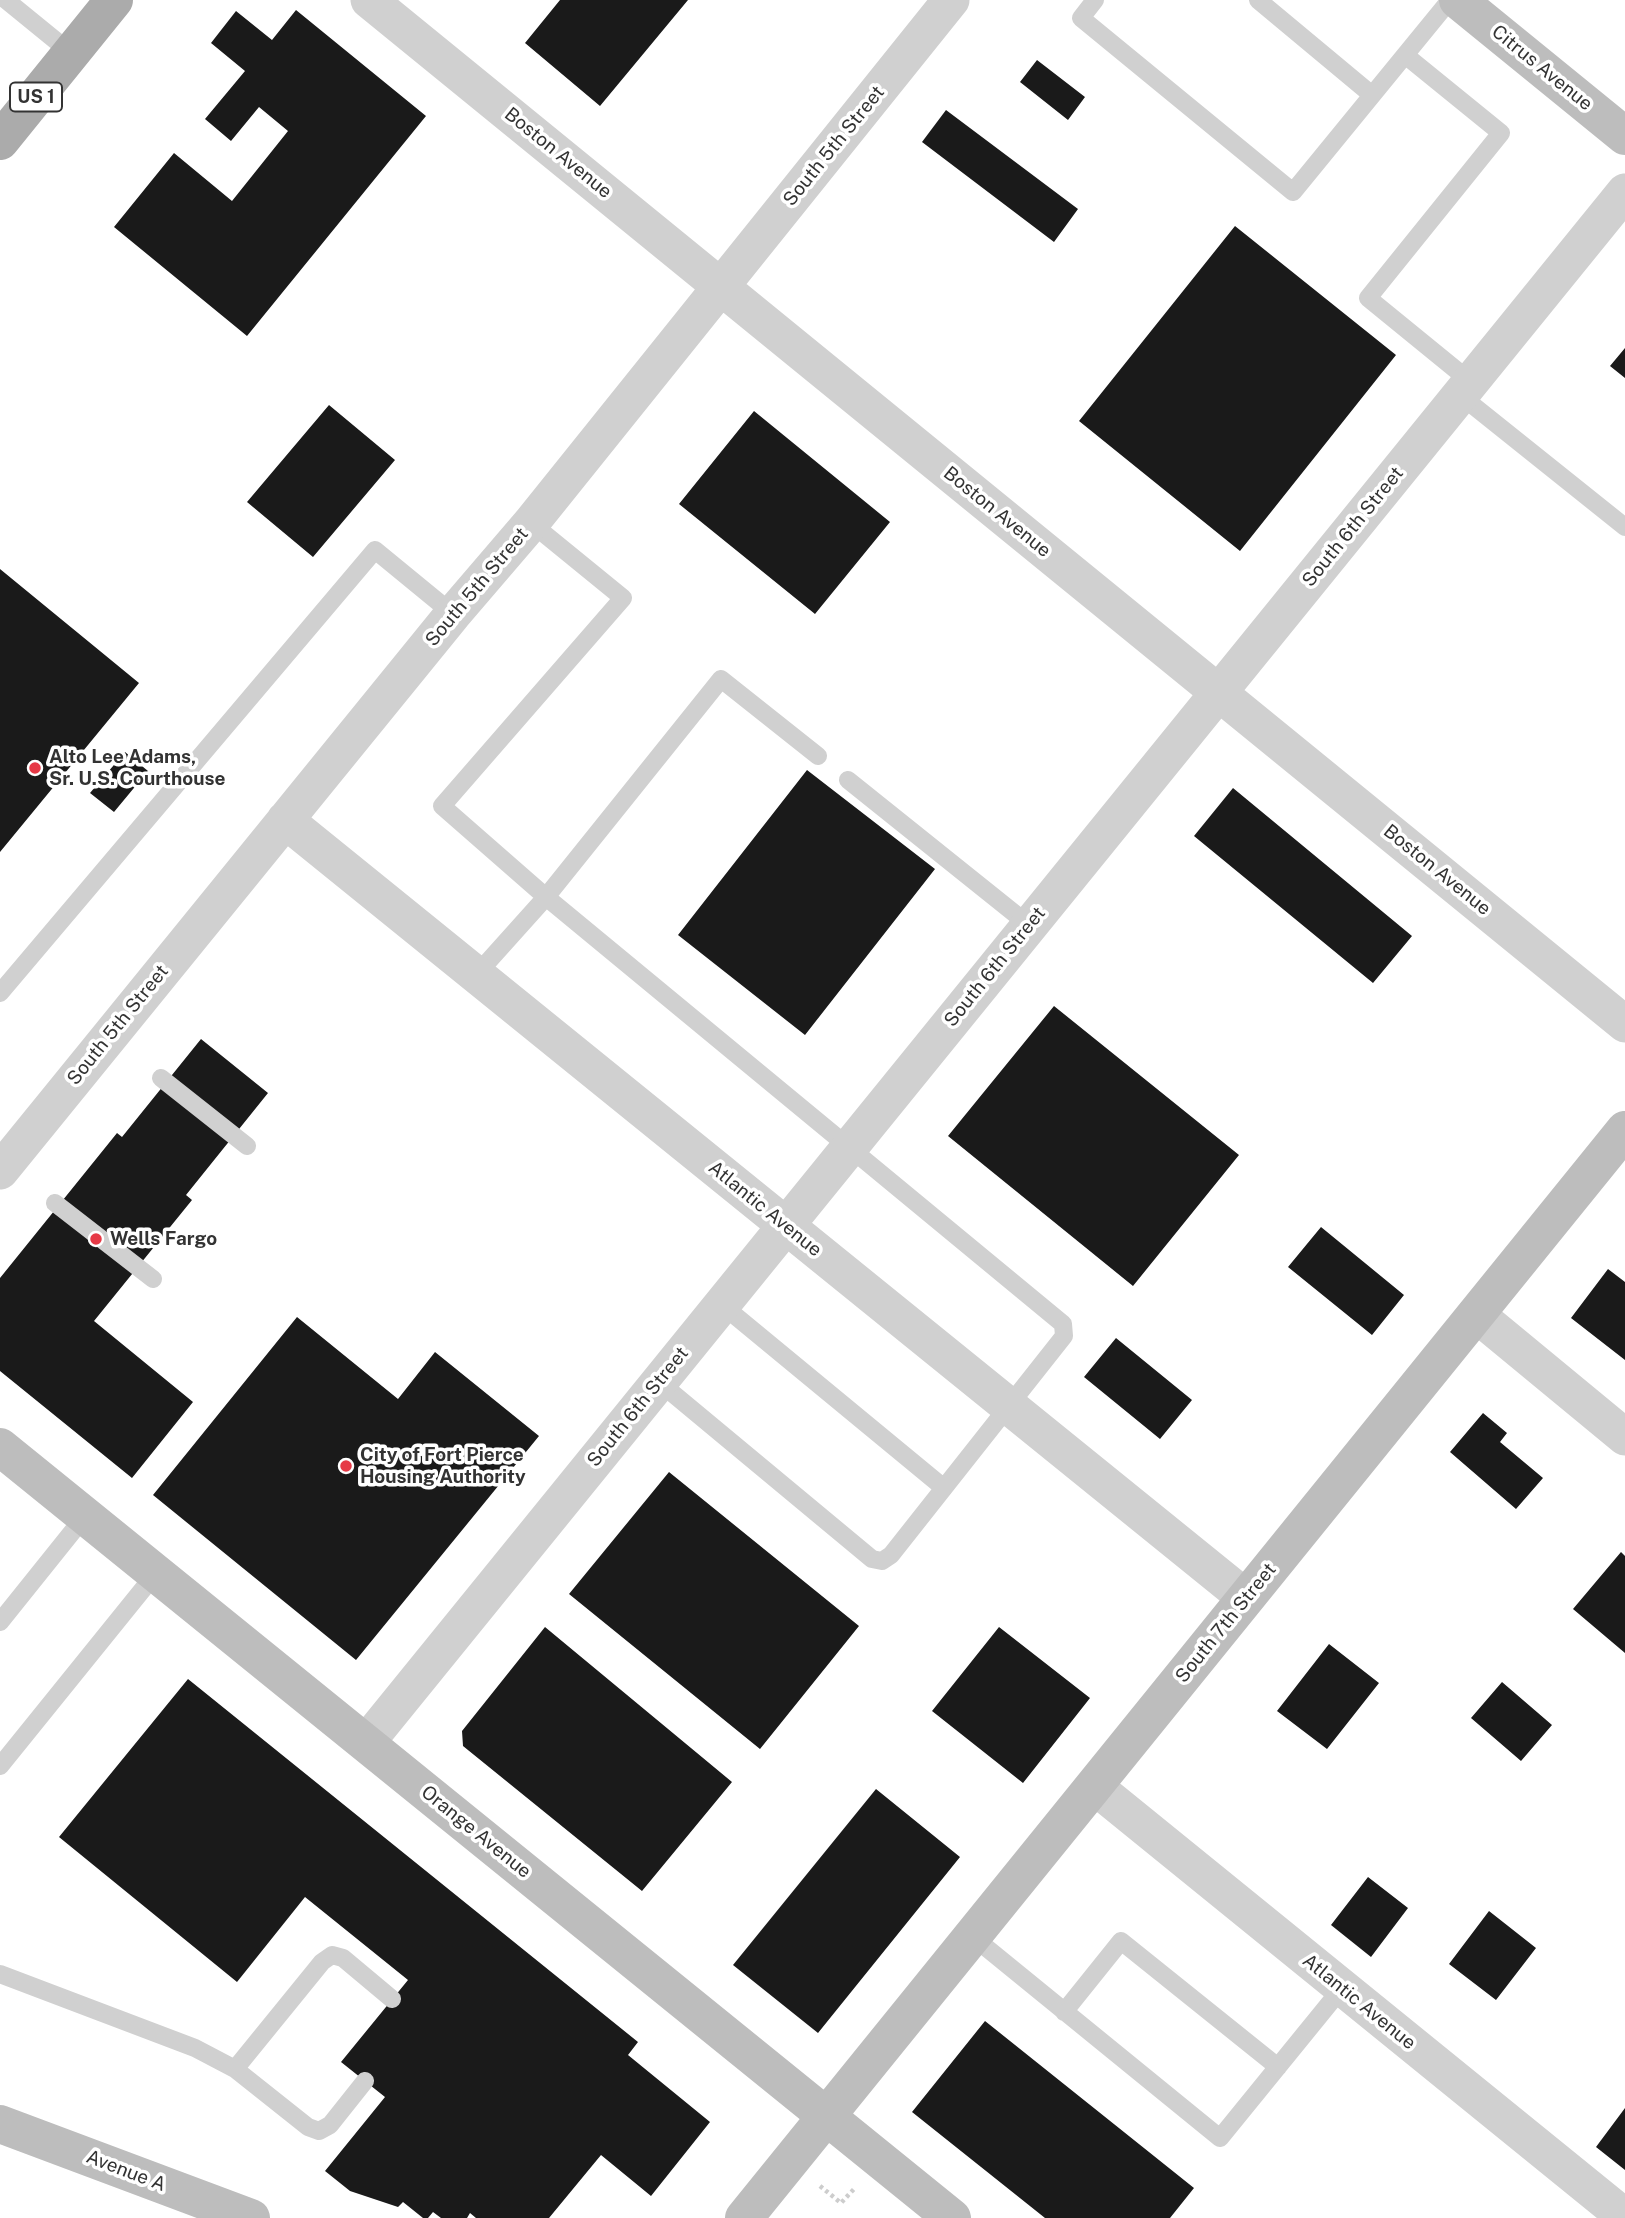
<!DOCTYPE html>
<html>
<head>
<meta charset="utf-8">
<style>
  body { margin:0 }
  canvas { display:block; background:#fff }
</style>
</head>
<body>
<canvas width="1625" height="2218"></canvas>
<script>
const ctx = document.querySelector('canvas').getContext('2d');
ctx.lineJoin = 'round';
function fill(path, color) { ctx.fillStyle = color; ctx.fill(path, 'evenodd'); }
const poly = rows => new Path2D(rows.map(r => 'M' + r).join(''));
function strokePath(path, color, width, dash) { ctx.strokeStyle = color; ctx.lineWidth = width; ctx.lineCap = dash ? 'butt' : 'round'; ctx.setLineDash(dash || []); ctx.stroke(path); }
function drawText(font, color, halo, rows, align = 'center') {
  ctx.font = font + ' "Public Sans",sans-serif'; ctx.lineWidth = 7; ctx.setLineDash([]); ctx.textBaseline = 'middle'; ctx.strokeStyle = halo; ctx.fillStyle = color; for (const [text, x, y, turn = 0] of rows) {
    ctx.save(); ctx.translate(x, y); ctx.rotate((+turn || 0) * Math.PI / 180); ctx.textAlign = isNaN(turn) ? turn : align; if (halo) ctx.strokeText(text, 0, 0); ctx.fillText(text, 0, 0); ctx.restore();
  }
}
fill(poly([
  [560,0,688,0,600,106,525,43],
  [296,10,426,116,247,336,114,227,174,153,232,201,288,131,259,107,231,141,205,119,245,71,211,43,236,11,272,40],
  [1037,60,1085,97,1068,120,1020,82],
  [946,110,1078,209,1054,242,922,142],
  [1235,226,1396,355,1240,551,1079,421],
  [1625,348,1625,378,1610,366],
  [329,405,395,460,313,557,247,502],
  [754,411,890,522,815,614,679,504],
  [0,569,139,683,0,852],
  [125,752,148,771,114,812,90,793],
  [807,770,935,869,805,1035,678,935],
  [1233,788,1412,936,1373,983,1194,836],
  [1054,1006,1239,1155,1133,1286,948,1136],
  [201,1039,268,1093,186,1195,192,1200,94,1321,193,1402,132,1478,0,1371,0,1278,117,1133,122,1137],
  [1321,1227,1404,1295,1372,1335,1288,1267],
  [1608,1269,1625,1282,1625,1360,1571,1318],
  [297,1317,398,1399,435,1352,539,1436,356,1660,153,1495],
  [1116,1338,1192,1400,1160,1439,1084,1377],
  [1483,1413,1507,1433,1500,1442,1543,1478,1516,1509,1450,1452],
  [669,1472,859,1626,760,1749,569,1594],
  [1621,1552,1625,1556,1625,1653,1573,1609],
  [545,1627,732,1782,642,1891,463,1746,462,1731],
  [999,1627,1090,1698,1023,1783,932,1711],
  [1329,1644,1379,1683,1327,1749,1277,1711],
  [188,1679,638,2042,628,2055,710,2122,651,2196,601,2155,549,2218,476,2218,470,2213,467,2218,441,2218,433,2212,428,2218,423,2218,403,2202,398,2207,350,2191,325,2171,385,2097,341,2062,408,1980,305,1897,237,1982,59,1837],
  [1502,1682,1552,1725,1521,1761,1471,1718],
  [876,1789,960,1857,818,2033,733,1965],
  [1368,1877,1408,1908,1371,1957,1331,1925],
  [1489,1911,1536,1948,1496,2000,1449,1964],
  [985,2021,1194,2188,1170,2218,1045,2218,912,2112],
  [1625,2108,1625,2170,1596,2147]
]), '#1a1a1a');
strokePath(poly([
  [820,2186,841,2203,854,2189]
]), '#cdcdcd', 4.5, [3.5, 3.5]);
strokePath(poly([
  [6,0,71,53],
  [1095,0,1081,18,1293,192,1450,0],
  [1258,0,1372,95],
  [1405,55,1501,133,1368,298,1471,382],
  [1460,395,1625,527],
  [531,523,623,598,442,806,546,897,1063,1324,1064,1336,891,1555,882,1561,872,1559,659,1382],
  [848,780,1029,925],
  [476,975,546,897,721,679,818,756],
  [0,993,375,550,453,614],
  [161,1078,247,1146],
  [55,1203,153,1279],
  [721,1304,944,1488],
  [0,1622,85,1516],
  [0,1766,156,1573],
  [972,1936,1220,2138,1342,1988],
  [0,1974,195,2048,235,2069,308,2127,319,2131,330,2125,365,2081],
  [1064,2012,1121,1941,1278,2067],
  [235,2069,322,1962,332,1955,343,1958,392,1999]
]), '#d0d0d0', 18);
strokePath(poly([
  [369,0,1625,1024],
  [285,820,1246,1598],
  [0,1171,453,614,531,523,951,0],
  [1476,1314,1625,1437],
  [366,1743,1625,192],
  [1094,1786,1625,2217]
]), '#d0d0d0', 37);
strokePath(poly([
  [1458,0,1625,136],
  [0,1447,952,2218],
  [0,2124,251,2218],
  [744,2218,1625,1130]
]), '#bdbdbd', 38);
strokePath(poly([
  [0,141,114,0]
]), '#ababab', 38);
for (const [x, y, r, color] of [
  [35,768,7,"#e63946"],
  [96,1239,7,"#e63946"],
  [346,1466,7,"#e63946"]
]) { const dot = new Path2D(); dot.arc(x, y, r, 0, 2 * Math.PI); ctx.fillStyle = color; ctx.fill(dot); strokePath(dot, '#fff', 2.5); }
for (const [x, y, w] of [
  [36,97,52]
]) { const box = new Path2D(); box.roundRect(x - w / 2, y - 14.5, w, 29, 5); ctx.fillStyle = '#fff'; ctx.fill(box); strokePath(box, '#333', 2); }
drawText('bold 18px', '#333', null, [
  ["US 1",36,97]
]);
drawText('19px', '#333', '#fff', [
  ["Citrus Avenue",1542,68,39],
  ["South 5th Street",834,146,-51],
  ["Boston Avenue",558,153,39],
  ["Boston Avenue",997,512,39],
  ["South 6th Street",1353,527,-51],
  ["South 5th Street",477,587,-50],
  ["Boston Avenue",1437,870,39],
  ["South 6th Street",995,967,-51],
  ["South 5th Street",118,1025,-51],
  ["Atlantic Avenue",765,1209,39],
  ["South 6th Street",638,1407,-51],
  ["South 7th Street",1226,1623,-51],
  ["Orange Avenue",476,1832,39],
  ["Atlantic Avenue",1359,2002,39],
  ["Avenue A",126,2171,21]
]);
drawText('bold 19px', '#333', '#fff', [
  ["Alto Lee Adams,",49,757],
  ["Sr. U.S. Courthouse",49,779],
  ["Wells Fargo",110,1239],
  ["City of Fort Pierce",360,1455],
  ["Housing Authority",360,1477]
], 'left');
</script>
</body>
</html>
